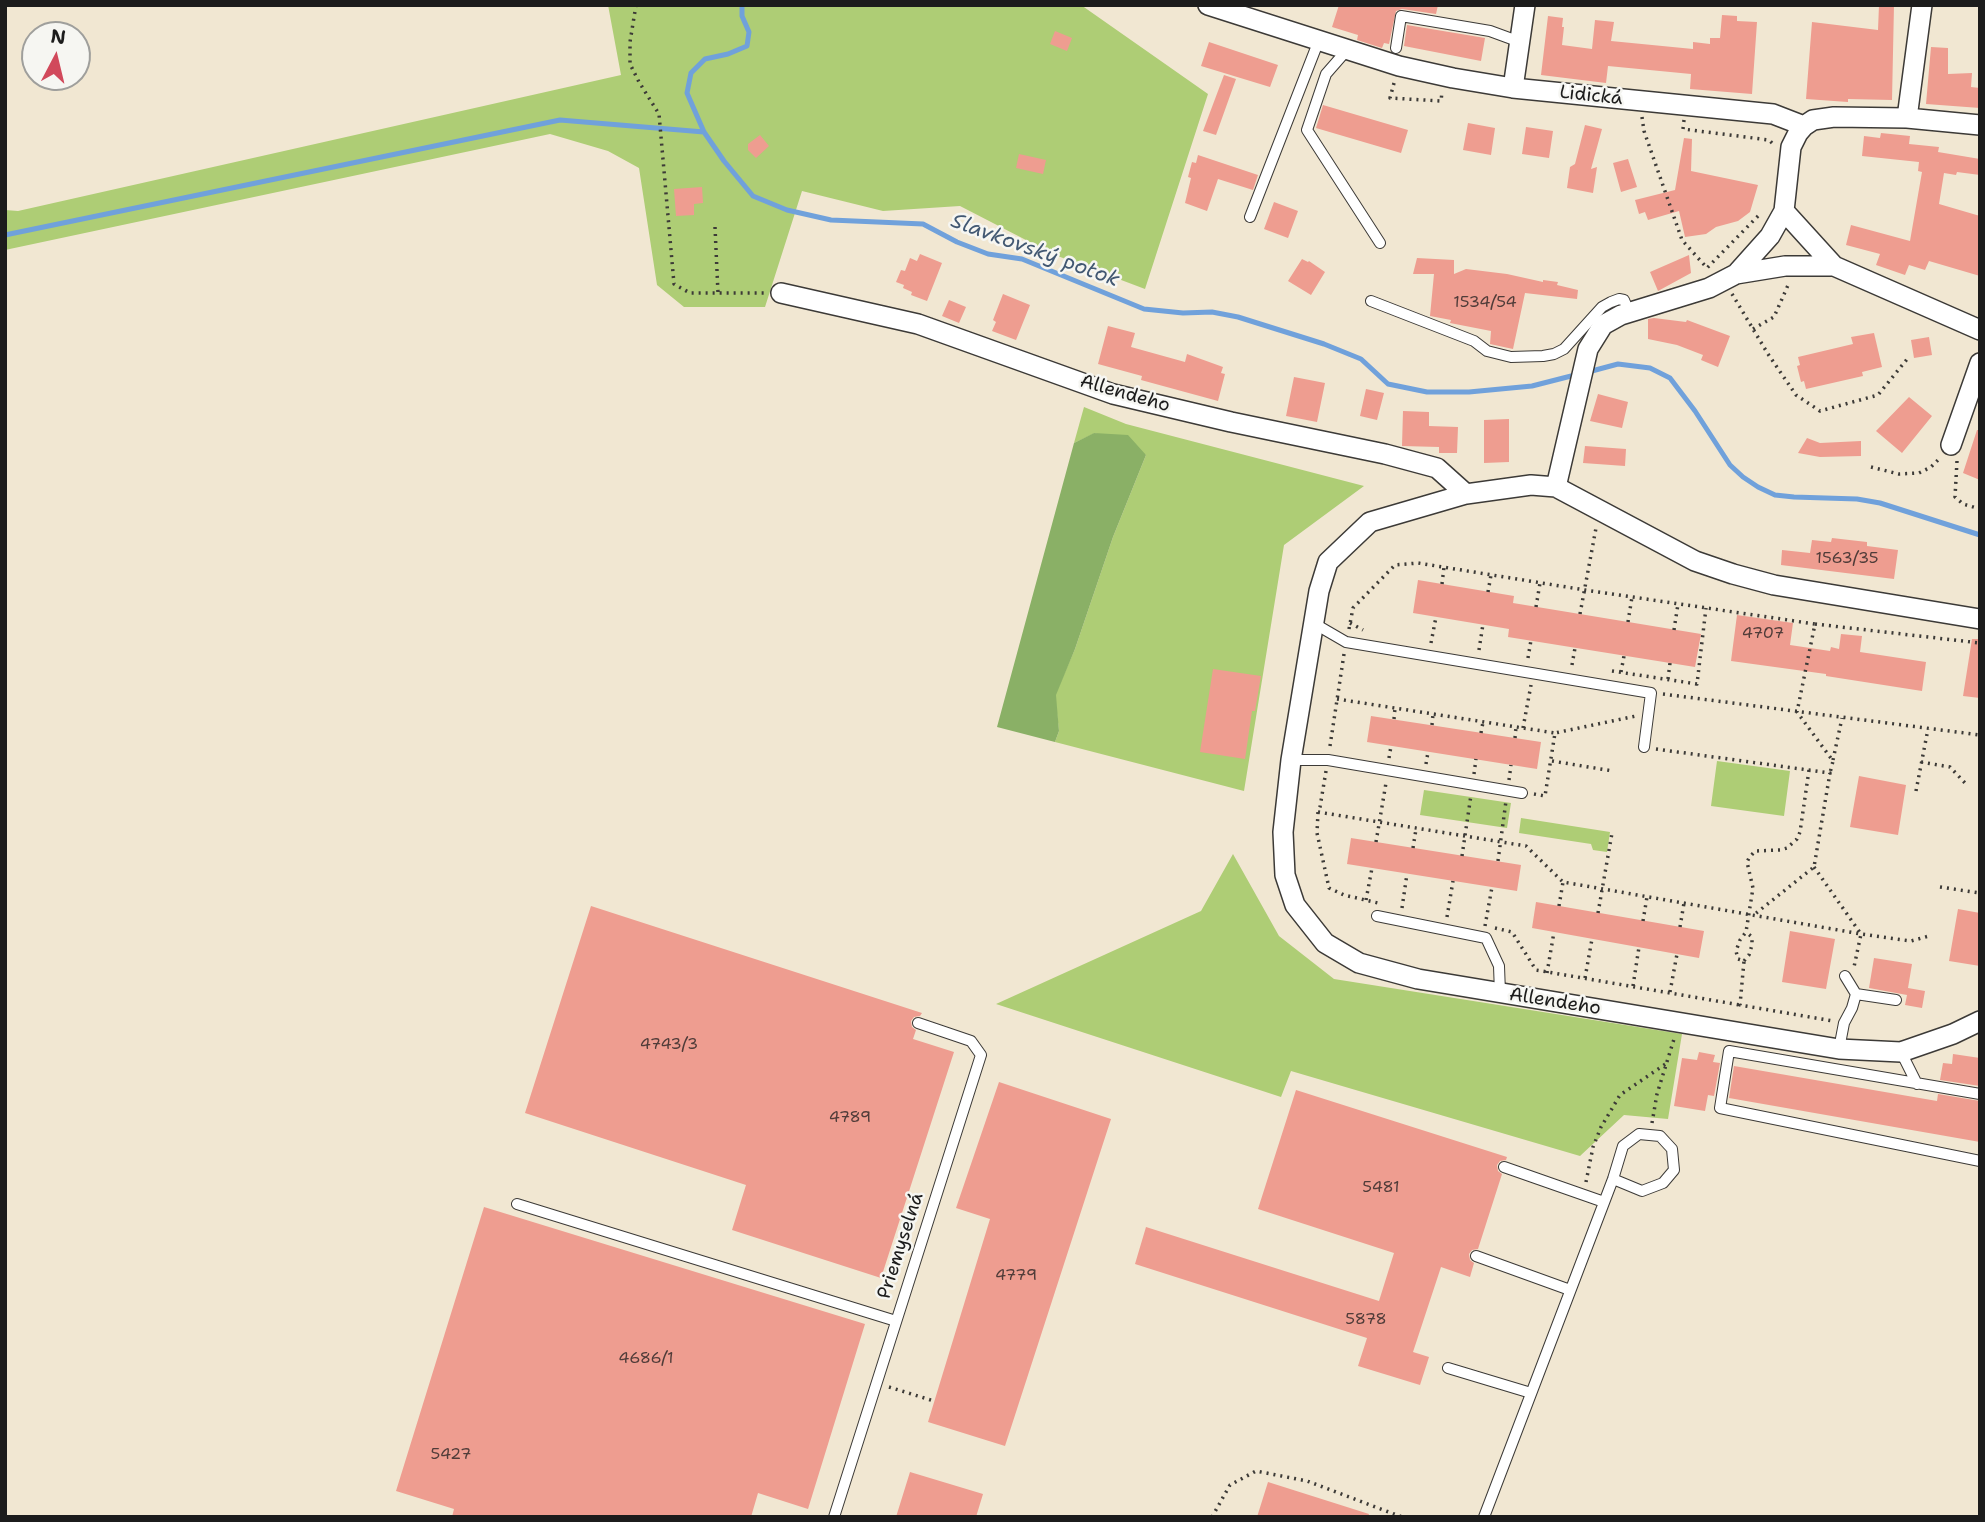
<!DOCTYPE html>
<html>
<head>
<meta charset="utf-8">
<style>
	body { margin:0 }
	#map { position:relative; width:1985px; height:1522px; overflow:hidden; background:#f1e7d2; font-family:"Shantell Sans",sans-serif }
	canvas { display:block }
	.frame { position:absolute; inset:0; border:7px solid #1c1c1c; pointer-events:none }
	.north { position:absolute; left:21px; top:21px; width:70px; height:70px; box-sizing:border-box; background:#f6f6f2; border:2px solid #9f9f9c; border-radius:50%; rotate:7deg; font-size:19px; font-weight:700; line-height:28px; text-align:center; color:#1c1c1c }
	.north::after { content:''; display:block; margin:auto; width:24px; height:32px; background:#d1495b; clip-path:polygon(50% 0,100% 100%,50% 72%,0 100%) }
</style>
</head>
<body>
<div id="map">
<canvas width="1985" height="1522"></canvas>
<div class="frame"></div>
<div class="north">N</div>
</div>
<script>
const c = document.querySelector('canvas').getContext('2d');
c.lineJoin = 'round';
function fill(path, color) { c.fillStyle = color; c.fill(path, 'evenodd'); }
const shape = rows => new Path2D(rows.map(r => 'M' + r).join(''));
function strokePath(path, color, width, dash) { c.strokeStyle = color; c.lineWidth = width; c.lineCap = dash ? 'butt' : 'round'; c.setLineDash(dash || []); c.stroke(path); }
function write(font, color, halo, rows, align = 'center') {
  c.font = font + ' "Shantell Sans",sans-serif'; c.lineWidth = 5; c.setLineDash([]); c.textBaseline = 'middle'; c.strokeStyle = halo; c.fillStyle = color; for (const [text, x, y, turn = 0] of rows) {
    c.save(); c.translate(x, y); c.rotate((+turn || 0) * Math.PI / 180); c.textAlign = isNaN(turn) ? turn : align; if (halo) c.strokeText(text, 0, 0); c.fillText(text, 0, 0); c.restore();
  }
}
fill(shape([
	[608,5,1081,5,1208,94,1145,289,1055,255,960,206,883,211,802,191,765,307,684,307,657,285,639,168,608,151,550,134,5,250,5,210,18,211,621,75],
	[1084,407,1126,424,1364,486,1284,545,1244,791,1055,742,1059,731,1055,695,1075,649,1113,537,1146,455,1095,433,1074,443],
	[1717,761,1790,771,1784,816,1711,806],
	[1424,790,1511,803,1507,828,1420,815],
	[1521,818,1610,832,1607,852,1593,850,1591,844,1519,833],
	[1233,854,1279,936,1334,979,1682,1034,1668,1119,1624,1115,1580,1156,1291,1071,1281,1097,996,1004,1201,911]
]), '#aecd75');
fill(shape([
	[1094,433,1128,435,1146,455,1113,537,1075,649,1056,695,1059,731,1055,742,997,727,1074,443]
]), '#8ab066');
strokePath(shape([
	[742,5,742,16,749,32,747,46,728,54,705,59,691,73,687,93,704,132,724,161,753,196,787,210,831,220,923,224,957,242,988,254,1022,259,1144,309,1183,313,1212,312,1238,317,1324,344,1361,359,1388,384,1427,392,1469,392,1532,386,1579,374],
	[5,235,560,120,704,132],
	[1588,372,1618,364,1650,368,1670,378,1695,411,1730,465,1743,477,1758,487,1775,495,1794,497,1857,499,1880,503,1980,535]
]), '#70a1db', 5);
fill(shape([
	[1339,5,1438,5,1436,14,1402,9,1396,11,1389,44,1384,43,1382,48,1357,40,1358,35,1332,27],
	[1879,5,1894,5,1892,100,1848,99,1848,102,1806,99,1812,22,1878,30],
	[1722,15,1737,16,1737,21,1757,22,1752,94,1690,89,1691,74,1608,66,1606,83,1541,75,1548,16,1563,18,1562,27,1564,27,1562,45,1592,49,1595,20,1614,22,1611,41,1693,49,1693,42,1710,44,1710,38,1720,38],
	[1407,25,1485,38,1481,61,1404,46],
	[1055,31,1072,38,1067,51,1050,44],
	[1209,42,1278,65,1270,87,1201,66],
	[1931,47,1948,48,1948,74,1972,73,1971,87,1980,88,1980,108,1926,104],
	[1224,75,1236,79,1216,135,1203,131],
	[1323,105,1408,130,1401,153,1316,128],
	[1468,123,1495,128,1491,155,1463,150],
	[1585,125,1602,129,1591,169,1597,167,1593,193,1567,188,1570,167,1575,164],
	[1526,127,1553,131,1549,158,1522,154],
	[1881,133,1910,136,1909,144,1939,147,1938,152,1980,159,1980,175,1957,172,1956,175,1944,173,1939,204,1980,216,1980,276,1929,261,1925,270,1909,265,1905,275,1876,265,1880,254,1846,245,1851,225,1910,241,1922,172,1918,171,1919,162,1862,156,1864,136,1880,138],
	[760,135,769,146,756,158,748,150,748,144],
	[1684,138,1692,139,1691,171,1758,185,1750,212,1738,221,1716,227,1706,234,1685,237,1679,211,1648,220,1645,212,1639,214,1635,200,1675,190],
	[1019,154,1046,160,1043,174,1016,168],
	[1198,155,1258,175,1253,190,1218,179,1207,211,1185,203,1191,178,1188,177,1192,162,1196,163],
	[1628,159,1637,187,1621,192,1613,163],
	[702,187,703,203,694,204,694,215,676,216,674,189],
	[1274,202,1298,211,1288,238,1264,229],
	[920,254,942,263,927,301,911,295,912,292,903,288,904,285,896,282,901,270,905,271,910,258,917,261],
	[1689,255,1691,273,1658,291,1650,272],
	[1417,258,1454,260,1454,274,1466,269,1507,274,1543,282,1543,280,1558,282,1557,285,1578,290,1577,299,1525,293,1513,349,1490,344,1491,331,1450,323,1451,320,1430,316,1434,274,1413,274],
	[1302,259,1308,262,1309,261,1325,272,1311,295,1288,281],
	[1003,294,1030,305,1016,340,992,331,996,322,993,320],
	[949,300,966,307,959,323,942,316],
	[1654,318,1686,322,1687,320,1730,336,1718,367,1701,360,1703,355,1677,345,1648,339,1648,319],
	[1108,326,1135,333,1131,347,1185,362,1187,354,1223,367,1221,373,1225,374,1218,401,1141,380,1142,376,1098,364],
	[1874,333,1882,367,1862,372,1863,376,1806,389,1804,381,1801,382,1797,366,1800,365,1798,357,1853,344,1851,337],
	[1929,337,1932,355,1914,358,1911,340],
	[1294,377,1325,383,1317,422,1286,416],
	[1366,389,1384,393,1377,420,1360,416],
	[1598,394,1628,402,1622,428,1590,421],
	[1909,397,1932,416,1902,453,1876,431],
	[1403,411,1429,412,1429,426,1458,427,1457,453,1439,453,1439,447,1402,446],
	[1509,419,1509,462,1484,463,1484,420],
	[1977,430,1980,430,1980,480,1963,473],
	[1807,438,1820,443,1861,441,1861,456,1820,457,1798,453],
	[1585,446,1626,449,1625,466,1583,463],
	[1832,538,1867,542,1867,546,1898,550,1894,579,1781,565,1782,550,1810,553,1812,540,1831,542],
	[1418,580,1514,596,1513,603,1701,634,1695,667,1508,637,1509,629,1413,613],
	[1737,615,1793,623,1790,645,1830,651,1831,647,1839,649,1841,634,1862,636,1860,652,1926,662,1922,691,1826,676,1826,674,1731,661],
	[1972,639,1980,639,1980,698,1963,696],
	[1213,669,1261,676,1255,711,1252,711,1245,759,1200,752],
	[1371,716,1541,742,1537,769,1367,742],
	[1859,776,1906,785,1898,835,1850,827],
	[1351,838,1521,865,1517,891,1347,864],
	[1536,902,1704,931,1699,958,1532,928],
	[591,906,922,1013,920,1016,914,1017,911,1021,912,1027,916,1030,913,1039,954,1052,881,1278,732,1230,746,1185,525,1113],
	[1958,909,1980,913,1980,966,1949,961],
	[1790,931,1835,939,1826,989,1782,982],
	[1874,958,1912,964,1908,988,1925,991,1922,1008,1905,1005,1907,995,1869,988],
	[1699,1052,1715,1055,1713,1062,1720,1063,1714,1096,1708,1095,1705,1111,1674,1106,1682,1058,1697,1060],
	[1953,1054,1980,1058,1980,1086,1940,1080,1943,1063,1952,1064],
	[1734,1066,1937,1101,1938,1094,1980,1101,1980,1142,1729,1098],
	[999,1082,1111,1119,1005,1446,928,1422,990,1219,956,1208],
	[1296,1090,1507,1157,1506,1160,1500,1161,1497,1165,1498,1171,1502,1174,1478,1249,1472,1250,1469,1254,1470,1260,1474,1263,1470,1277,1441,1267,1413,1352,1429,1357,1420,1385,1358,1366,1367,1338,1135,1264,1146,1227,1379,1301,1394,1253,1258,1209],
	[484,1207,865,1324,808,1509,758,1493,751,1517,452,1517,454,1509,396,1491],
	[910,1472,983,1494,976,1517,896,1517],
	[1268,1482,1369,1514,1368,1517,1257,1517]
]), '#ee9d90');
const lane = shape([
	[1396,48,1401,16,1490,31,1520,42],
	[1347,50,1326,74,1307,130,1380,243],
	[1250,217,1319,40],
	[1371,301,1474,341,1487,351,1511,357,1543,356,1554,354,1564,349,1602,307,1611,302,1619,299,1624,300,1629,312],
	[1315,624,1346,642,1651,693,1644,747],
	[1291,760,1328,760,1522,793],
	[1377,916,1486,938,1499,966,1500,993],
	[1856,994,1896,1000],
	[1839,1049,1844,1023,1852,1008,1856,994,1845,976],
	[1901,1052,1917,1084],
	[1980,1094,1729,1051,1720,1108,1980,1161],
	[1504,1167,1604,1202],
	[517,1204,896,1321],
	[1476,1256,1570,1290],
	[1448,1368,1531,1393],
	[834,1517,981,1055,971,1041,918,1023],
	[1484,1517,1613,1179,1623,1146,1639,1134,1660,1136,1672,1149,1674,1170,1663,1183,1642,1191,1613,1179]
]);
const street = shape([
	[1208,5,1399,66,1453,78,1513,88,1773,114,1804,126],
	[1513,88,1525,5],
	[1907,118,1922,5],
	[1784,211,1834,266],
	[1736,274,1785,266,1834,266,1980,330],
	[781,293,918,324,1113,394,1231,422,1385,454,1437,468,1466,494,1531,485,1556,487,1695,561,1733,574,1774,585,1980,619],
	[1951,445,1980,363],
	[1556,487,1588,349,1603,325,1621,315,1709,288,1736,274,1770,236,1784,211,1791,147,1798,133,1804,126,1813,120,1834,117,1907,118,1980,125],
	[1466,494,1370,522,1328,562,1319,591,1291,760,1283,832,1285,875,1295,905,1325,943,1359,963,1418,979,1839,1049,1901,1052,1953,1034,1980,1021]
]);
strokePath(lane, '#3c3a37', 12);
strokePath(street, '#3c3a37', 22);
strokePath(shape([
	[636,5,630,42,630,64,639,82,659,114,674,284,690,293,764,293],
	[1394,83,1390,98,1441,101,1442,92],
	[1642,117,1644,131,1682,240,1707,268,1759,215],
	[1684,120,1683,129,1769,140,1773,144],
	[715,227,718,293],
	[1732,294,1768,354,1796,395,1820,411,1878,395,1908,358],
	[1753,329,1774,317,1789,283],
	[1957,461,1955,497,1963,504,1980,509],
	[1871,467,1899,474,1919,473,1931,467,1939,459],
	[1442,584,1444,567],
	[1488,592,1491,575],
	[1536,607,1540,583],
	[1580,614,1596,528],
	[1628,622,1632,597],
	[1350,623,1363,630],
	[1815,624,1980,643],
	[1349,629,1353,608,1395,565,1418,563,1585,590,1815,624,1797,712,1833,761,1830,773],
	[1674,630,1678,604],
	[1431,643,1436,617],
	[1479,650,1483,624],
	[1528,658,1531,640],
	[1572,665,1575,648],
	[1612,671,1697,684,1706,608],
	[1621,672,1624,656],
	[1668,679,1670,663],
	[1663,694,1980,735],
	[1337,699,1555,733],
	[1394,719,1395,708],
	[1432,725,1433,714],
	[1523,728,1531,685],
	[1481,733,1483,722],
	[1515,738,1516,727],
	[1330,746,1344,654],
	[1656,749,1830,773,1814,867,1755,914],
	[1389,758,1391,746],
	[1833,760,1842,718],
	[1552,761,1613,771],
	[1921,762,1950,767,1965,783],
	[1426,764,1428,752],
	[1809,770,1800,832,1797,839,1787,848,1780,850,1755,851,1749,858,1747,862,1753,888,1746,932,1740,940,1736,951,1738,959,1744,961,1740,1005,1833,1021],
	[1326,771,1320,807,1318,812,1317,833,1329,888,1344,895,1378,903],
	[1474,774,1476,759],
	[1509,780,1511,765],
	[1916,791,1928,729],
	[1534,794,1545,796,1555,733,1636,716],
	[1318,812,1526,846,1563,882,1861,934,1911,941,1929,936],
	[1376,842,1386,783],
	[1413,848,1416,829],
	[1462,856,1471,795],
	[1498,861,1506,801],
	[1814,867,1861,934,1854,967],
	[1940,887,1980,893],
	[1366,900,1372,868],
	[1559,906,1563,882],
	[1402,908,1407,874],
	[1598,913,1612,833],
	[1447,917,1453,881],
	[1643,921,1647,897],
	[1485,926,1492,887],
	[1680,927,1684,903],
	[1495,928,1512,932,1536,970,1740,1005],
	[1744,961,1749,955,1752,945,1752,937,1746,932],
	[1547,973,1554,932],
	[1585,978,1592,939],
	[1633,986,1639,947],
	[1670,992,1677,954],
	[1652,1123,1657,1094,1674,1039],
	[1586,1182,1593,1147,1601,1127,1620,1095,1667,1063],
	[889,1387,934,1401],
	[1212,1517,1230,1485,1256,1471,1307,1481,1402,1517]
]), '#3c3a37', 3.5, [2, 5]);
strokePath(lane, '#fff', 10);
strokePath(street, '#fff', 19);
write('16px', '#503c39', null, [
	["1534/54",1485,303],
	["1563/35",1847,559],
	["4707",1763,634],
	["4743/3",669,1045],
	["4789",850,1118],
	["5481",1381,1188],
	["4779",1016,1276],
	["5878",1366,1320],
	["4686/1",646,1359],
	["5427",451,1455]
]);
write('19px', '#1c1c1c', '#f6f6f2', [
	["Lidická",1591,96,6],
	["Allendeho",1125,394,16],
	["Allendeho",1555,1002,9],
	["Priemyselná",901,1246,-72]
]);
write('italic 21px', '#425872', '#f6f6f2', [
	["Slavkovský potok",1035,251,20]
]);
</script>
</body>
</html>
